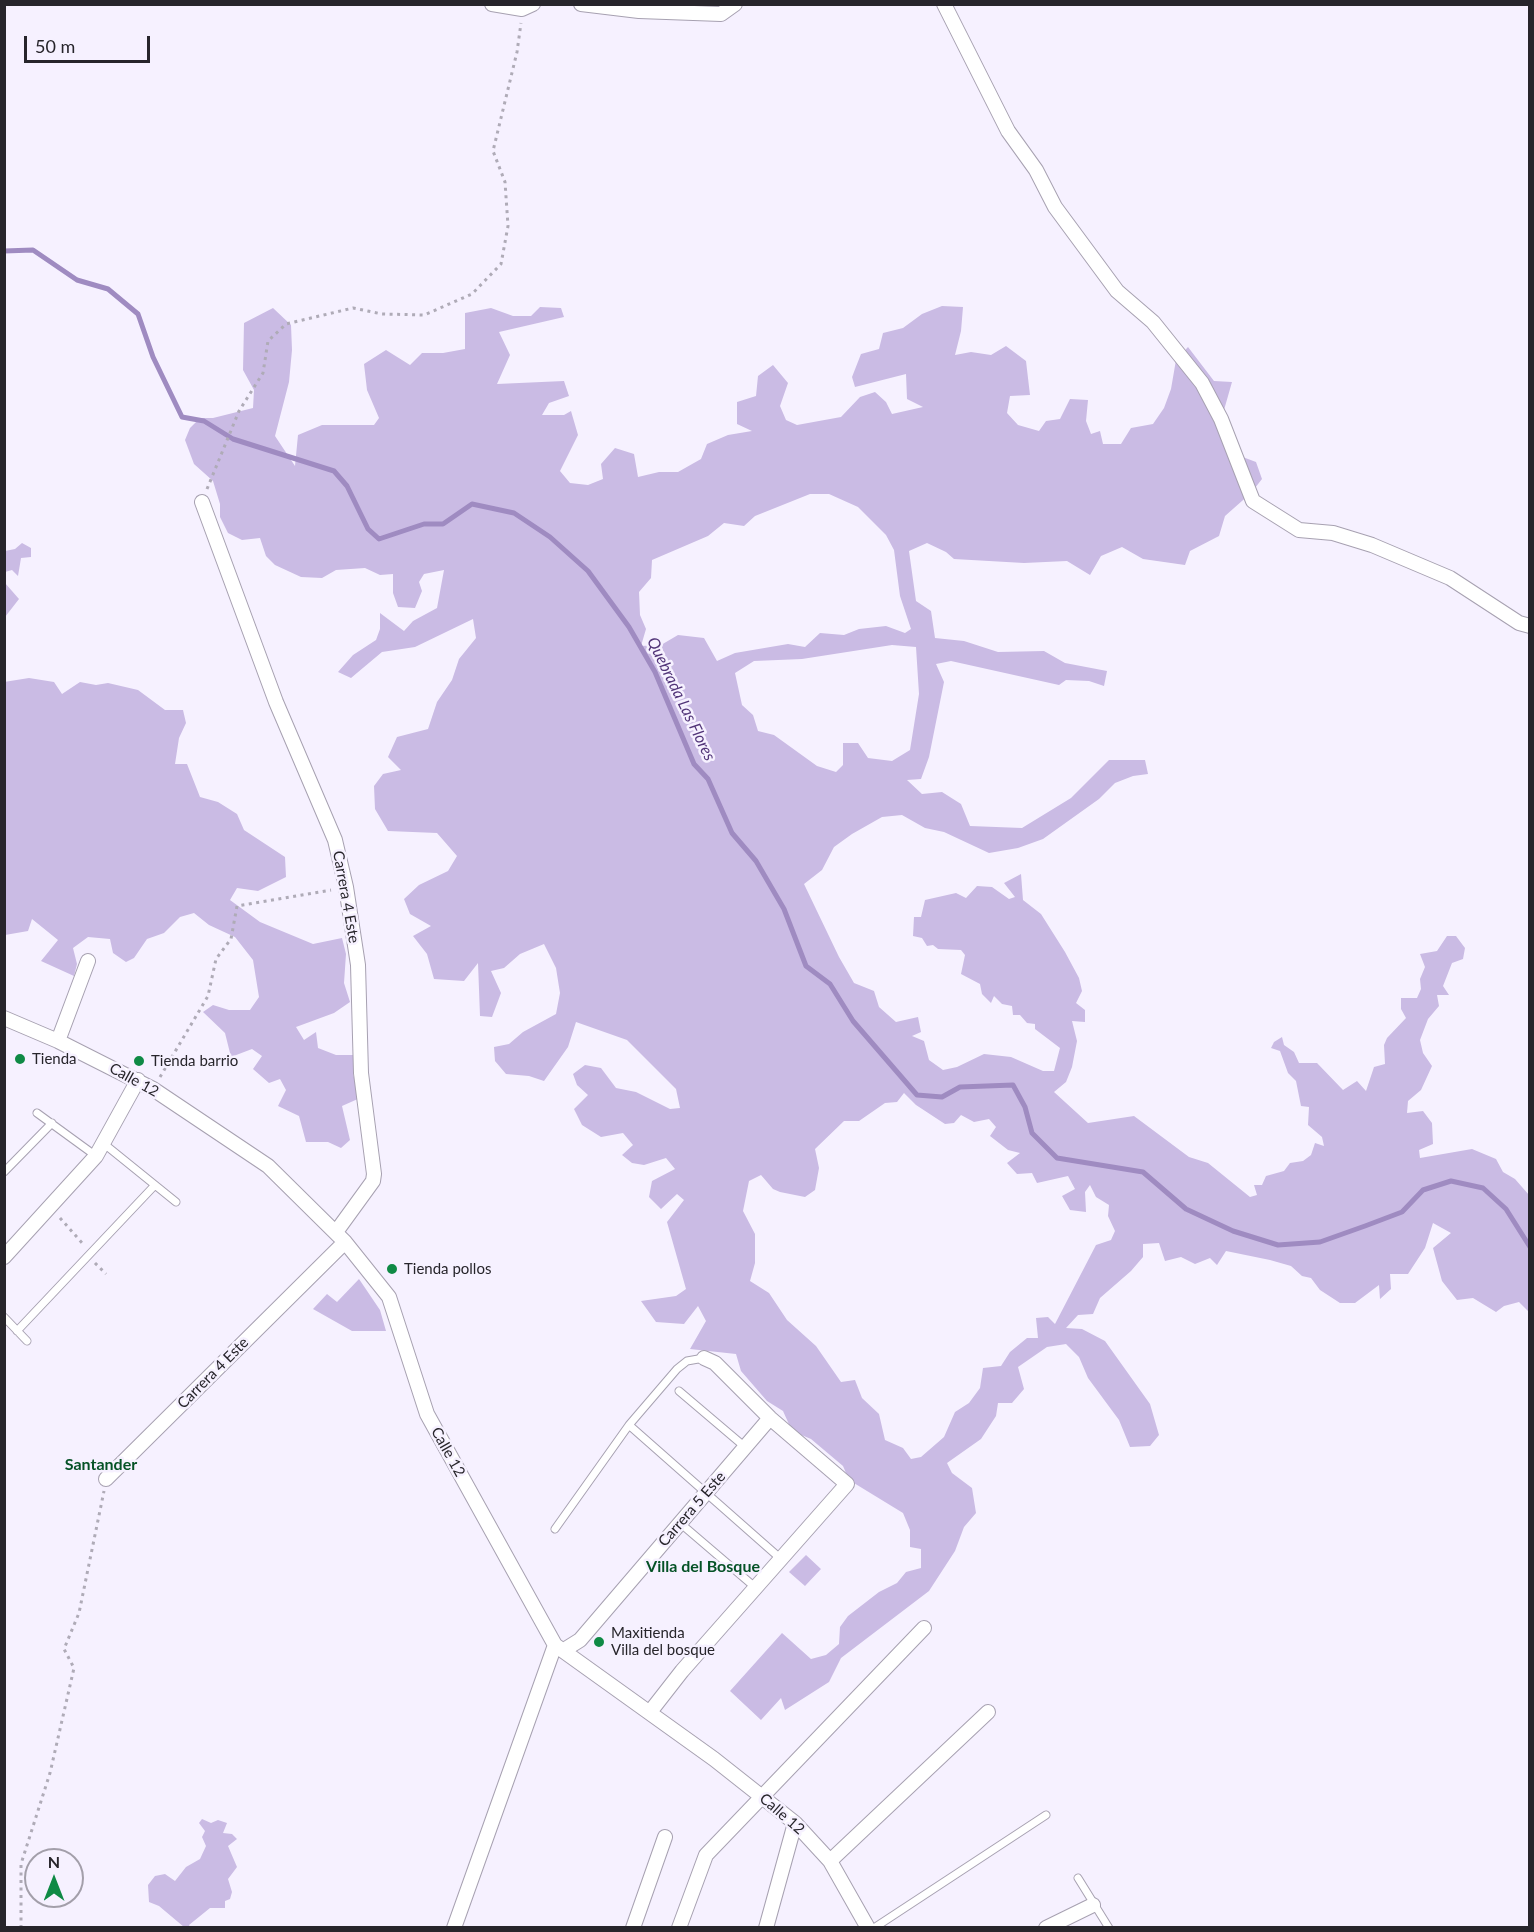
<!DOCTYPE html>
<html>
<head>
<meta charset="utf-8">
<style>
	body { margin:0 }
	#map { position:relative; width:1534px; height:1932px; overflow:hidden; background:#f6f1ff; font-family:Lato,sans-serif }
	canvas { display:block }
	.frame { position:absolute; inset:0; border:6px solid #27252b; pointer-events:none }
	.north { position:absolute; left:24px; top:1848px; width:60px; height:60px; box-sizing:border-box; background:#f6f1ff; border:2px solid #a39faa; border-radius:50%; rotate:0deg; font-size:16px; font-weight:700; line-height:24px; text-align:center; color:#27252b }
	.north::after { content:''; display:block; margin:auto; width:21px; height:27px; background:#0f8a45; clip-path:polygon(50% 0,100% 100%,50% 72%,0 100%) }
	.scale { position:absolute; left:24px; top:36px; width:126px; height:27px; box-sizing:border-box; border:3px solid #27252b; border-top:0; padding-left:8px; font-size:18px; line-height:21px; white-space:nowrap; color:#27252b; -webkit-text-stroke:4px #f6f1ff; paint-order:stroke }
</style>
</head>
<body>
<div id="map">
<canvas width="1534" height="1932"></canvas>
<div class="frame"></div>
<div class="north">N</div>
<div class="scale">50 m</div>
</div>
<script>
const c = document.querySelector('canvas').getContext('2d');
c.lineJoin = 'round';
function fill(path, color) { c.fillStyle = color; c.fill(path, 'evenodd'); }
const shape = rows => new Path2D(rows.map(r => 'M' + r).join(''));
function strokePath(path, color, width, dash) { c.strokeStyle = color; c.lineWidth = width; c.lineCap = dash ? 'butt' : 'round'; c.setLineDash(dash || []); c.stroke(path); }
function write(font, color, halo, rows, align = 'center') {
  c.font = font + ' Lato,sans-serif'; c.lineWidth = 5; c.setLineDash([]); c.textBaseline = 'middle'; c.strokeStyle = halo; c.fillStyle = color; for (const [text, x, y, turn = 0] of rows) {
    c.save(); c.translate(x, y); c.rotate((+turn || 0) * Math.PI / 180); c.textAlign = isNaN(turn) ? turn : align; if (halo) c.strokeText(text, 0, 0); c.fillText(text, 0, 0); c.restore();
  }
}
fill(shape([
	[942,306,963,307,961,331,955,355,971,352,991,355,1006,346,1026,361,1030,395,1010,396,1007,413,1018,425,1039,431,1046,421,1060,419,1070,399,1088,400,1086,421,1091,434,1100,431,1103,444,1121,444,1131,428,1153,424,1164,408,1171,389,1176,360,1188,347,1214,381,1232,382,1224,410,1240,456,1256,462,1262,479,1251,493,1225,516,1219,536,1190,551,1185,565,1143,559,1122,547,1101,556,1090,575,1067,561,1024,563,954,559,946,552,927,543,909,551,916,601,931,611,935,638,964,641,998,652,1044,651,1065,663,1107,671,1104,686,1089,681,1066,680,1059,685,951,661,936,664,944,682,929,757,921,779,907,780,922,794,942,792,961,804,970,826,1022,828,1071,798,1109,760,1145,760,1148,774,1133,776,1115,783,1099,799,1043,839,1018,848,989,853,944,832,925,828,902,815,882,817,852,834,834,847,822,870,804,884,839,957,854,983,874,991,879,1007,896,1022,918,1017,921,1032,912,1036,924,1041,929,1060,943,1070,957,1067,984,1054,1011,1057,1043,1071,1054,1071,1060,1048,1035,1029,1035,1024,1027,1023,1020,1015,1013,1015,1012,1006,1002,1004,994,996,991,1003,982,994,980,984,961,974,965,955,961,950,938,949,933,945,927,946,922,938,913,936,914,917,921,917,925,900,956,893,966,898,977,886,992,887,1009,899,1015,897,1004,883,1021,874,1023,900,1041,914,1065,952,1079,978,1082,991,1076,1003,1085,1010,1085,1022,1072,1021,1077,1041,1072,1067,1066,1082,1054,1092,1088,1123,1134,1116,1189,1157,1208,1163,1250,1197,1257,1195,1254,1185,1262,1185,1266,1176,1284,1171,1290,1163,1303,1161,1311,1155,1315,1143,1324,1146,1322,1137,1308,1125,1309,1107,1301,1106,1296,1081,1288,1073,1280,1051,1271,1048,1274,1042,1282,1037,1284,1045,1294,1052,1299,1063,1317,1063,1343,1090,1357,1081,1366,1091,1374,1067,1385,1064,1384,1045,1387,1038,1406,1018,1401,1009,1401,998,1417,998,1421,989,1420,979,1425,967,1420,954,1437,951,1447,936,1456,936,1465,948,1463,959,1452,963,1443,986,1449,995,1437,995,1439,1006,1428,1019,1420,1040,1423,1053,1432,1066,1421,1090,1408,1101,1407,1113,1423,1111,1432,1123,1433,1144,1419,1150,1420,1158,1472,1149,1496,1159,1503,1172,1515,1179,1529,1195,1529,1312,1519,1302,1504,1306,1496,1312,1473,1298,1457,1300,1442,1281,1433,1248,1451,1233,1433,1223,1425,1248,1408,1274,1390,1274,1391,1289,1380,1299,1379,1285,1355,1303,1340,1303,1320,1290,1311,1278,1302,1276,1291,1266,1270,1260,1226,1251,1217,1265,1210,1258,1195,1264,1181,1257,1165,1261,1159,1243,1143,1244,1143,1257,1131,1271,1100,1298,1093,1314,1078,1315,1066,1328,1082,1329,1105,1341,1150,1404,1159,1435,1150,1446,1130,1447,1119,1420,1088,1378,1079,1357,1066,1344,1047,1347,1018,1367,1024,1389,1012,1403,998,1403,996,1416,981,1439,947,1463,952,1473,972,1488,976,1513,964,1527,955,1551,929,1591,841,1658,829,1682,785,1710,781,1698,761,1720,730,1691,782,1633,811,1659,826,1655,839,1644,840,1627,848,1616,879,1592,897,1583,906,1572,921,1568,921,1549,910,1547,910,1530,903,1513,849,1480,843,1466,811,1439,792,1431,783,1411,767,1401,741,1371,736,1354,690,1349,706,1321,698,1306,684,1324,656,1322,641,1301,676,1296,686,1289,667,1222,684,1200,677,1194,661,1209,649,1197,652,1181,675,1169,666,1158,644,1165,632,1163,622,1155,633,1145,623,1133,601,1137,582,1125,574,1109,588,1095,577,1085,573,1074,585,1065,601,1068,616,1088,636,1092,670,1109,680,1108,676,1089,627,1040,576,1022,568,1047,544,1081,529,1076,506,1074,495,1061,494,1047,509,1044,523,1032,556,1014,560,993,556,968,544,944,520,954,504,968,491,971,501,993,492,1017,480,1016,478,963,464,981,434,979,427,954,413,936,431,926,410,914,404,899,419,885,448,871,457,856,437,833,388,831,375,809,374,786,383,774,401,770,388,757,397,737,428,729,437,702,452,680,459,659,476,638,473,619,415,647,382,652,351,678,338,672,353,655,376,640,380,629,380,613,404,631,413,621,437,608,444,570,424,574,419,582,422,591,415,608,398,607,393,593,393,574,380,575,365,568,336,570,322,578,301,577,275,565,266,556,260,538,242,540,228,533,220,517,220,504,213,481,194,464,185,440,190,428,200,418,213,418,253,408,254,390,243,370,244,323,273,308,291,325,292,350,289,382,275,436,295,466,298,435,322,425,374,425,379,418,367,390,364,364,386,350,410,365,422,353,443,353,465,349,465,313,491,308,513,316,531,316,540,307,561,308,564,317,499,332,510,355,497,384,564,381,569,396,549,403,542,415,564,415,571,411,578,435,560,471,570,483,588,485,603,479,601,464,615,448,634,454,638,477,659,472,678,472,701,459,707,444,728,435,752,431,737,424,737,402,756,396,758,376,773,365,788,383,780,406,786,420,797,425,841,417,860,397,875,392,886,402,892,414,923,407,907,399,906,374,855,387,852,377,861,354,879,349,883,333,903,328,922,314],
	[810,494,829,494,858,507,886,535,894,550,900,596,911,629,905,633,886,626,859,629,844,635,820,633,805,647,788,644,735,653,717,661,704,638,678,635,661,645,641,646,646,629,640,615,639,592,651,578,652,560,708,536,724,523,744,526,755,516],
	[892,645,916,647,919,694,910,750,892,761,868,758,858,743,843,743,843,765,836,772,817,766,774,735,758,731,753,715,742,705,735,673,754,661,802,659],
	[904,1093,916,1105,945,1124,954,1123,961,1115,974,1122,989,1119,996,1127,990,1136,1008,1150,1020,1153,1007,1163,1017,1174,1032,1173,1037,1183,1068,1176,1075,1189,1062,1196,1070,1210,1086,1212,1085,1192,1090,1185,1096,1197,1109,1205,1108,1216,1115,1231,1111,1240,1096,1245,1055,1324,1048,1317,1036,1318,1038,1338,1027,1338,1010,1352,1001,1366,983,1368,980,1388,969,1403,955,1412,944,1437,921,1457,911,1459,903,1448,885,1440,879,1414,862,1398,855,1380,841,1382,816,1346,787,1320,769,1293,750,1281,755,1263,755,1234,743,1211,749,1181,761,1175,773,1189,780,1192,805,1197,815,1190,819,1168,815,1149,844,1121,859,1121,885,1103,897,1102],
	[22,543,31,548,31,557,21,558,18,576,12,570,5,572,5,551,15,549],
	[5,583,19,599,5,617],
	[29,678,54,682,62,694,80,682,96,685,108,683,138,690,165,710,183,710,186,723,179,738,175,764,187,764,200,797,218,802,237,814,244,830,285,857,286,877,258,891,237,888,230,900,260,922,313,944,342,938,346,954,344,983,350,1002,334,1013,296,1027,304,1040,316,1032,318,1048,336,1055,358,1055,353,1074,360,1098,342,1106,350,1140,341,1148,328,1142,306,1142,299,1116,278,1106,286,1090,280,1079,269,1083,253,1069,262,1056,252,1049,231,1057,225,1033,203,1012,213,1005,229,1010,250,1010,259,997,253,960,235,937,209,925,194,913,180,917,164,933,147,939,134,958,126,962,113,953,110,939,88,937,73,948,77,964,74,976,41,961,58,940,32,919,28,931,5,935,4,682],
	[359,1279,380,1310,386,1331,352,1331,313,1309,327,1294,337,1302],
	[806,1555,821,1569,805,1586,789,1572],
	[202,1819,211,1823,218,1820,227,1823,223,1833,232,1834,237,1839,228,1846,237,1867,228,1879,232,1892,230,1899,225,1901,225,1908,210,1908,189,1925,190,1927,184,1927,159,1906,149,1902,148,1885,155,1876,165,1874,175,1881,186,1867,200,1859,206,1846,202,1837,205,1831,199,1823]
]), '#cabbe4');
strokePath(shape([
	[4,251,33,250,77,280,108,289,138,314,153,357,182,417,204,421,233,439,334,471,347,486,368,529,379,539,424,524,443,524,472,504,514,513,550,537,588,571,629,627,655,672,694,764,708,779,732,833,756,861,784,909,806,966,830,984,853,1021,917,1095,942,1097,960,1087,1013,1085,1025,1107,1032,1133,1057,1158,1143,1172,1186,1209,1233,1231,1278,1245,1320,1242,1365,1226,1402,1212,1423,1190,1451,1181,1483,1188,1506,1209,1530,1247]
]), '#9f8bc1', 5);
const service = shape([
	[37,1113,96,1156],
	[103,1143,176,1202],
	[4,1172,52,1123],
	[4,1317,27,1341],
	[17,1331,155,1185],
	[679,1391,745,1447],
	[629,1425,781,1559],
	[680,1523,756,1588],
	[555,1529,629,1425,677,1369,687,1361,704,1358],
	[1078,1878,1109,1928],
	[874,1928,1046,1815]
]);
const minor = shape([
	[492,4,522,9,533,4],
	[581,4,639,11,721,14,735,4],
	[944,4,1008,131,1036,170,1055,207,1117,291,1153,322,1202,383,1221,419,1253,501,1299,530,1333,533,1372,545,1450,578,1519,623,1530,626],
	[202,502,276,702,335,840,346,887,358,965,361,1073,374,1174,373,1181,336,1232],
	[4,1018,58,1041,153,1089,268,1166,345,1242,389,1297,427,1414,555,1645,714,1759,795,1823,830,1861,868,1928],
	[58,1041,88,961],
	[4,1257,96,1156,138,1080],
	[106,1479,345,1242],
	[564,1650,580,1640,770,1418],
	[650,1712,682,1671,847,1484,770,1418,715,1363,704,1358],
	[830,1861,988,1712],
	[454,1928,555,1645],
	[633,1928,665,1837],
	[679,1928,706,1855,924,1628],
	[766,1928,795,1823],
	[1046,1928,1093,1905]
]);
strokePath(service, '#a7a1b1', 9);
strokePath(minor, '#a7a1b1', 16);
strokePath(shape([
	[207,489,239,411,263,373,268,341,286,324,353,308,382,314,424,315,472,294,501,264,508,226,505,182,493,151,517,52,521,23],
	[160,1077,208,996,216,959,231,939,237,906,331,890],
	[60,1218,83,1244],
	[95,1263,106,1274],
	[21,1928,21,1864,50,1773,74,1668,64,1649,79,1613,104,1491]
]), '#afabb7', 3, [3, 4.5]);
strokePath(service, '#fff', 7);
strokePath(minor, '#fff', 14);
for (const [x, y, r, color] of [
	[20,1059,6,"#0f8a45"],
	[139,1061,6,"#0f8a45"],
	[392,1269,6,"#0f8a45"],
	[599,1642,6,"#0f8a45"]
]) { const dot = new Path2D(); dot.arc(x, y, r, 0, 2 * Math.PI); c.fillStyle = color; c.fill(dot); strokePath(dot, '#f6f1ff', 2); }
write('15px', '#27252b', '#f6f1ff', [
	["Carrera 4 Este",346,897,80],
	["Calle 12",134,1080,29],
	["Carrera 4 Este",213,1373,-45],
	["Calle 12",448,1452,61],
	["Carrera 5 Este",692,1509,-49],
	["Calle 12",782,1814,41]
]);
write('15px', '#27252b', '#f6f1ff', [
	["Tienda",32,1059],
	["Tienda barrio",151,1061],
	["Tienda pollos",404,1269],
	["Maxitienda",611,1633],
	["Villa del bosque",611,1650]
], 'left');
write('italic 16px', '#523579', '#f6f1ff', [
	["Quebrada Las Flores",681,699,64]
]);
write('bold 16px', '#055226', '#f6f1ff', [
	["Santander",101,1465],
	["Villa del Bosque",703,1567]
]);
</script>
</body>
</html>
